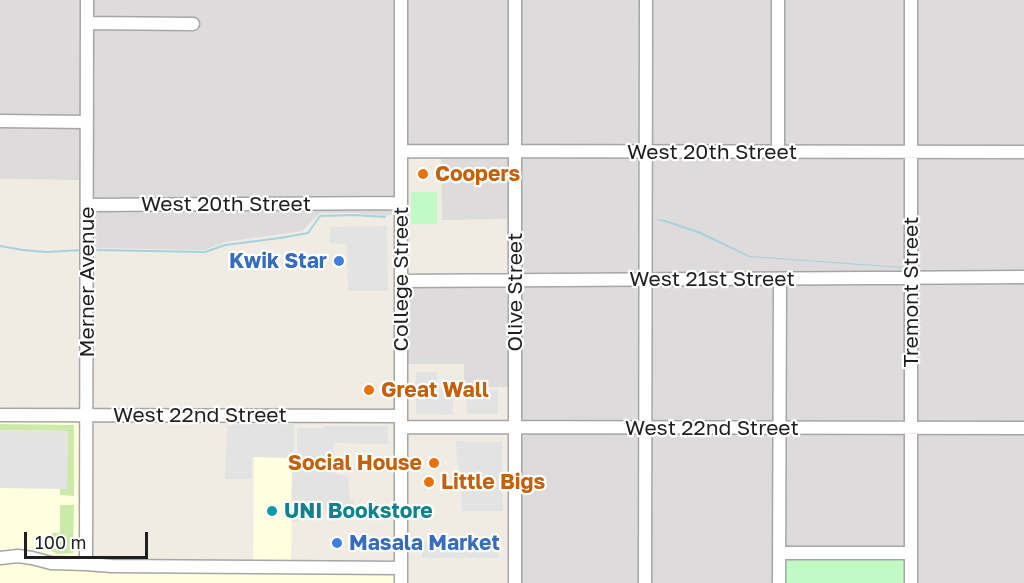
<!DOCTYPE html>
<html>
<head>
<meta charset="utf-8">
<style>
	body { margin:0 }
	#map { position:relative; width:1024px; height:583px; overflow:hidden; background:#f0ece4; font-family:"Golos Text",sans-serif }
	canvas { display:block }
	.scale { position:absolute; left:24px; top:532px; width:124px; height:27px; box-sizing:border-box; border:3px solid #1f1f1f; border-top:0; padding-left:8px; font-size:18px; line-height:21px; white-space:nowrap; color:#1f1f1f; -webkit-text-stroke:4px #fff; paint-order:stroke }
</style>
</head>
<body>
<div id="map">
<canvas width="1024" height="583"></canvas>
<div class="scale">100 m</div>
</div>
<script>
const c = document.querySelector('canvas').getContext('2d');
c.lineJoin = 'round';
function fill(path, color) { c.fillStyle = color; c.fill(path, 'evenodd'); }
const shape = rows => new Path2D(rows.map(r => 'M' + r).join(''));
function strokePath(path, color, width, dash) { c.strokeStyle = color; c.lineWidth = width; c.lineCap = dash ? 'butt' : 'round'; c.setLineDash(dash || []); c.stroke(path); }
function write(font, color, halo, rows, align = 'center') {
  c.font = font + ' "Golos Text",sans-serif'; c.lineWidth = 4.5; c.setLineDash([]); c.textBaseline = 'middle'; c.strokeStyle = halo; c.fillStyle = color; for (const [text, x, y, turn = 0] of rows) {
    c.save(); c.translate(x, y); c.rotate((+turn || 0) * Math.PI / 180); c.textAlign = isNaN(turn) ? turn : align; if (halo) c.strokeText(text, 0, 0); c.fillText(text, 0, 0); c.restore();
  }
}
fill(shape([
	[0,0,1024,0,1024,583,520,583,522,387,464,387,464,364,405,364,404,276,508,275,507,219,442,220,441,157,406,157,406,210,386,216,355,213,320,213,302,231,225,242,205,250,87,248,87,180,0,179]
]), '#dddbdb');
fill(shape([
	[0,415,87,415,87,564,253,566,254,422,293,421,291,571,398,571,398,583,0,583]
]), '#fffede');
fill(shape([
	[0,424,74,425,74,496,60,495,60,489,66,489,68,431,0,430],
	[60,505,74,505,73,553,57,554,50,550,50,540,52,539,52,533,60,533]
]), '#cbeaaa');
fill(shape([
	[411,192,437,192,437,224,411,224],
	[779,553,911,553,911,583,779,583]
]), '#c1fac4');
fill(shape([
	[387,226,388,291,348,291,347,244,330,243,330,227],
	[416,372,437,372,437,389,453,389,453,415,416,414],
	[498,390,498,414,467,414,466,391],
	[251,424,294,424,294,458,252,457,252,479,225,479,227,425],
	[323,426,388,426,388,444,334,443,333,445,336,474,348,476,350,501,354,501,354,511,300,509,299,522,291,521,292,469,297,458,297,428,323,428],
	[0,430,68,431,67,489,0,488],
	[456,441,502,442,503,511,462,511,461,479,457,462],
	[422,542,499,542,499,558,422,558]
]), '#e3e3e3');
fill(shape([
	[657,219,665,220,701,232,750,256,902,267,902,268,749,257,700,234,665,222,657,220]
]), '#a4d2de');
strokePath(shape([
	[0,246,23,250,46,252,84,250],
	[92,250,205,252,225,245,280,238,308,233,320,216,354,215,385,217]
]), '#a4d2de', 2);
const minor = shape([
	[401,0,401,583],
	[778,0,778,152],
	[911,0,911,583],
	[87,23,193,24],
	[0,121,87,122],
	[401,151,1024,152],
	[87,205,401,203],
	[401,281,1024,277],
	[0,415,401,416],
	[401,427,1024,428],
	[779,553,911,553],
	[0,558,18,556,32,558,51,563,86,564,112,566,401,568],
	[86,564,87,0],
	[515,583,515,0],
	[645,583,646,0],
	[779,583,780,279]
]);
strokePath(minor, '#a6a6a6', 15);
strokePath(minor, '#fff', 12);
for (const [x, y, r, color] of [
	[423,174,6,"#e8710a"],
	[339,261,6,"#3f7fe0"],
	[369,390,6,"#e8710a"],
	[434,463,6,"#e8710a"],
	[429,482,6,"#e8710a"],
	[272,511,6,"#0f9aa8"],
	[337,543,6,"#3f7fe0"]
]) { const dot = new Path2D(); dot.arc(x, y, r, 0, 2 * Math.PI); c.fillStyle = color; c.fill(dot); strokePath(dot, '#fff', 2); }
write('21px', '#1f1f1f', '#fff', [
	["West 20th Street",712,152],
	["West 20th Street",226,204],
	["College Street",401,279,-90],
	["West 21st Street",712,279],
	["Merner Avenue",87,282,-90],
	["Olive Street",515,292,-90],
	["Tremont Street",911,292,-90],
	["West 22nd Street",200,415],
	["West 22nd Street",712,428]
]);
write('bold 21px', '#c56008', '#fff', [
	["Coopers",435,174],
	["Great Wall",381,390],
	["Social House",422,463,"right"],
	["Little Bigs",441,482]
], 'left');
write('bold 21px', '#366cbe', '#fff', [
	["Kwik Star",327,261],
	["Masala Market",349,543,"left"]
], 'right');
write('bold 21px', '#0d838f', '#fff', [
	["UNI Bookstore",284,511]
], 'left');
</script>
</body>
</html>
